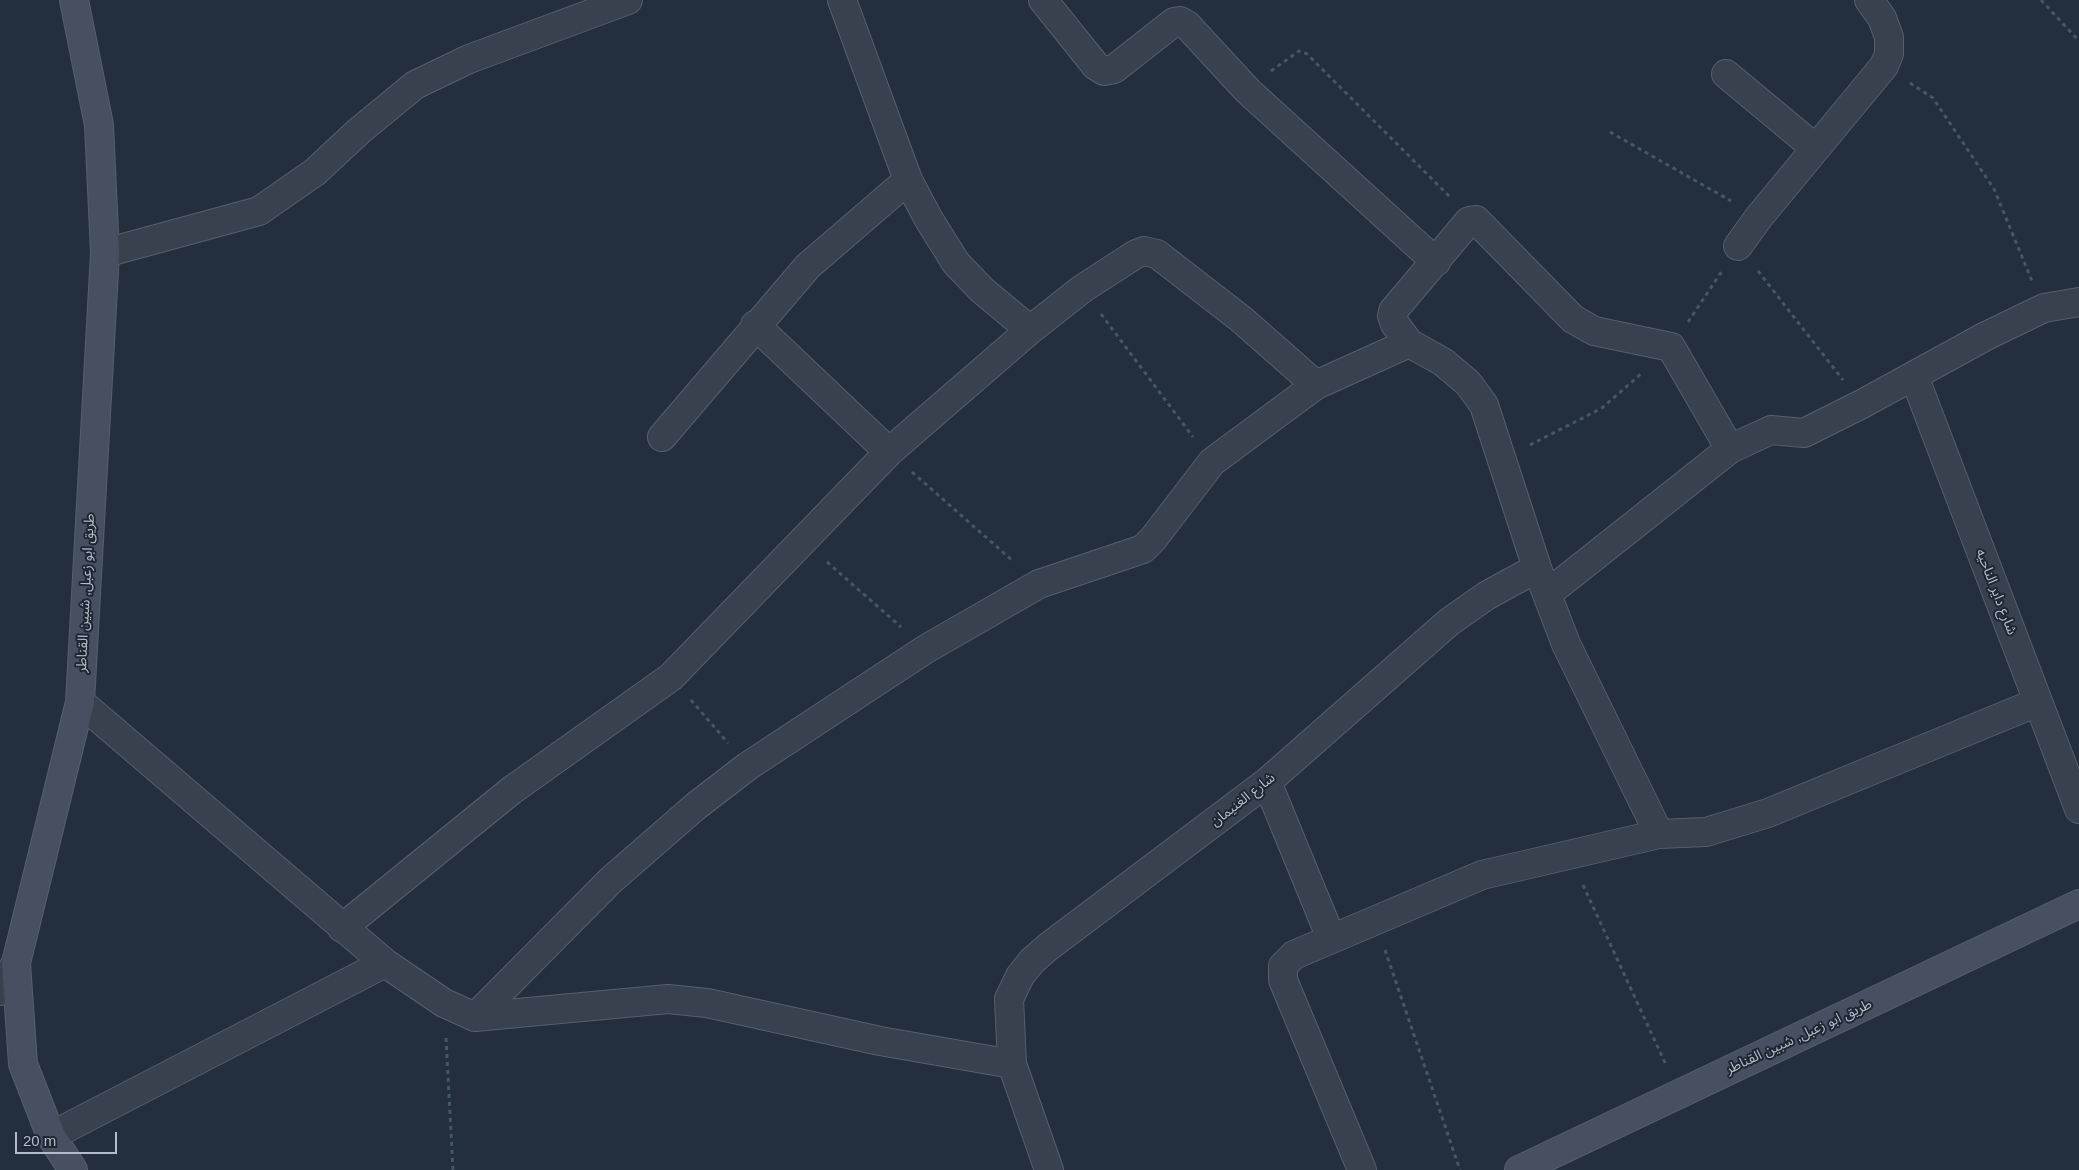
<!DOCTYPE html>
<html>
<head>
<meta charset="utf-8">
<style>
	body { margin:0 }
	#map { position:relative; width:2079px; height:1170px; overflow:hidden; background:#242f3e; font-family:Arial,sans-serif }
	canvas { display:block }
	.scale { position:absolute; left:15px; top:1132px; width:102px; height:22px; box-sizing:border-box; border:2px solid #b4bcc9; border-top:0; padding-left:6px; font-size:15px; line-height:18px; white-space:nowrap; color:#b4bcc9; -webkit-text-stroke:4px #1d2633; paint-order:stroke }
</style>
</head>
<body>
<div id="map">
<canvas width="2079" height="1170"></canvas>
<div class="scale">20 m</div>
</div>
<script>
const c = document.querySelector('canvas').getContext('2d');
c.lineJoin = 'round';
const shape = rows => new Path2D(rows.map(r => 'M' + r).join(''));
function strokePath(path, color, width, dash) { c.strokeStyle = color; c.lineWidth = width; c.lineCap = dash ? 'butt' : 'round'; c.setLineDash(dash || []); c.stroke(path); }
function write(font, color, halo, rows, align = 'center') {
  c.font = font + ' Arial,"Noto Sans Arabic",sans-serif'; c.lineWidth = 4; c.setLineDash([]); c.textBaseline = 'middle'; c.strokeStyle = halo; c.fillStyle = color; for (const [text, x, y, turn = 0] of rows) {
    c.save(); c.translate(x, y); c.rotate((+turn || 0) * Math.PI / 180); c.textAlign = isNaN(turn) ? turn : align; if (halo) c.strokeText(text, 0, 0); c.fillText(text, 0, 0); c.restore();
  }
}
const street = shape([
	[842,0,908,180,928,218,956,263,982,290,1030,330],
	[1043,0,1096,66,1104,71,1114,69,1174,22,1180,21,1187,25,1248,91,1436,262],
	[1726,74,1815,148],
	[1738,246,1759,217,1884,66,1889,54,1889,37,1882,18,1869,0],
	[105,253,259,211,315,172,359,131,415,85,469,59,628,0],
	[755,325,889,452],
	[1914,376,2079,809],
	[662,437,808,266,908,180],
	[1547,594,1730,449,1771,430,1804,433,1862,404,1986,336,2044,308,2079,302],
	[80,702,385,963,444,1003,475,1017,668,999,707,1003,880,1041,1012,1064],
	[1267,782,1331,938],
	[1659,834,1566,644,1537,568,1484,405,1468,383,1443,362,1409,343,1395,324,1392,316,1393,311,1469,221,1476,220,1573,319,1594,331,1671,347,1730,449],
	[342,928,512,790,671,677,889,452,1030,330,1082,289,1136,254,1144,251,1157,254,1241,319,1316,385],
	[0,991,16,963],
	[475,1017,611,880,696,806,748,766,926,649,1039,584,1143,549,1153,539,1212,462,1316,385,1409,343],
	[51,1136,385,963],
	[1049,1170,1012,1064,1009,999,1020,976,1032,961,1048,947,1267,782,1449,622,1486,596,1537,568],
	[1362,1170,1283,980,1283,966,1294,955,1482,875,1659,834,1706,832,1768,813,2038,702]
]);
const secondary = shape([
	[73,1170,51,1136,23,1064,16,963,80,702,105,253,99,125,74,0],
	[1519,1170,2079,904]
]);
strokePath(street, '#565f6c', 30);
strokePath(secondary, '#565f6c', 30);
strokePath(shape([
	[2041,0,2079,41],
	[1271,71,1299,51,1307,54,1451,198],
	[1910,83,1933,98,1994,189,2032,281],
	[1610,132,1731,201],
	[1758,271,1843,380],
	[1101,314,1193,437],
	[1688,322,1722,271],
	[1530,445,1602,408,1642,373],
	[912,472,1014,562],
	[827,562,901,627],
	[691,700,728,743],
	[1583,885,1666,1065],
	[1385,950,1460,1170],
	[446,1038,453,1170]
]), '#44595c', 3, [4, 4]);
strokePath(street, '#38414e', 28);
strokePath(secondary, '#465061', 28);
write('14px', '#b4bcc9', '#1d2633', [
	["شارع داير الناحيه",1996,592,69],
	["طريق ابو زعبل, شبين القناطر",86,593,-87],
	["شارع الغنيمان",1243,800,-38],
	["طريق ابو زعبل, شبين القناطر",1799,1037,-25]
]);
</script>
</body>
</html>
